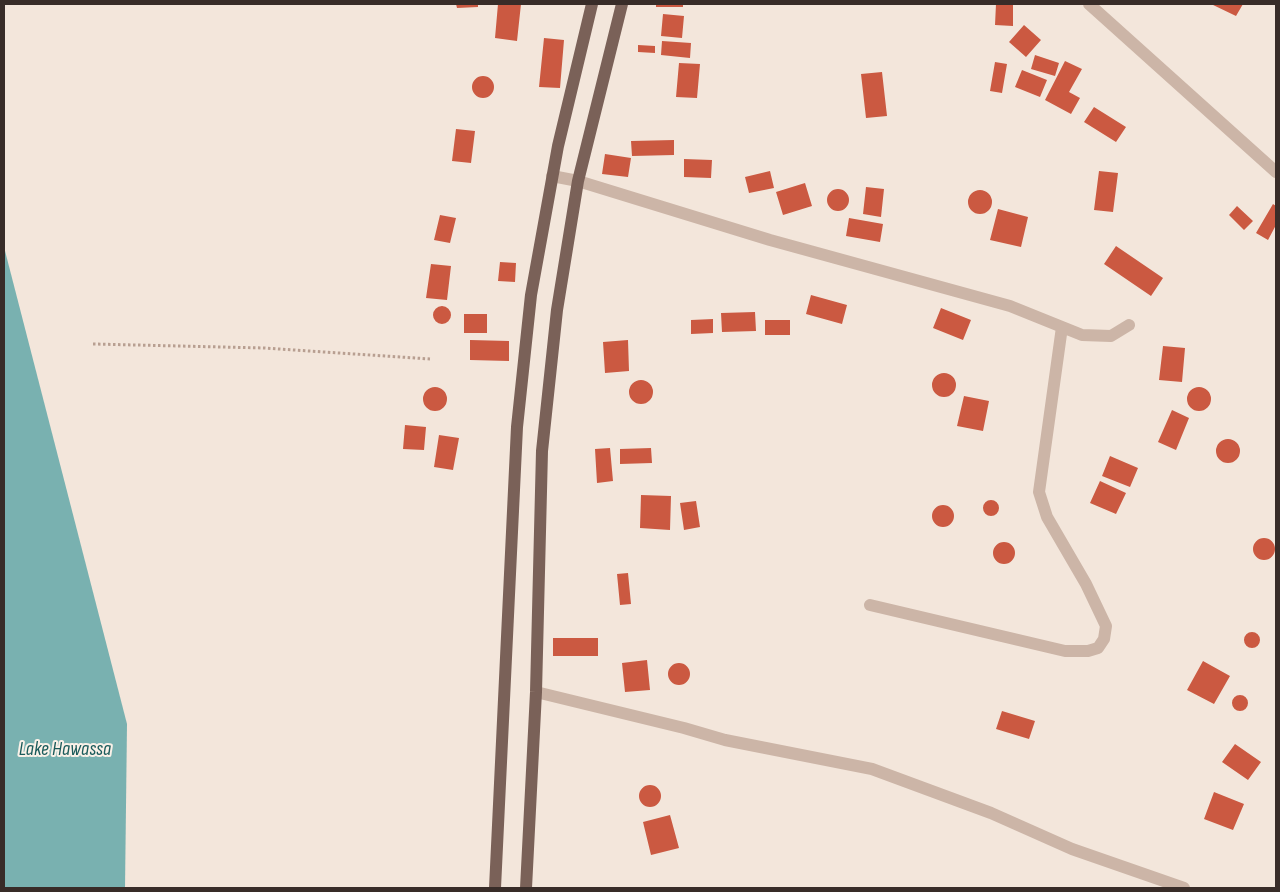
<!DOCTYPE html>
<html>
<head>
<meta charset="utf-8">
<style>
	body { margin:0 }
	#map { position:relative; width:1280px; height:892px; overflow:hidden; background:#f3e6db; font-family:"Sofia Sans Condensed",sans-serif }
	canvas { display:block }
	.frame { position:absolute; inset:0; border:5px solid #382c28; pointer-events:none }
</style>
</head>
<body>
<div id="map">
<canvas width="1280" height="892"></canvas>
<div class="frame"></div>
</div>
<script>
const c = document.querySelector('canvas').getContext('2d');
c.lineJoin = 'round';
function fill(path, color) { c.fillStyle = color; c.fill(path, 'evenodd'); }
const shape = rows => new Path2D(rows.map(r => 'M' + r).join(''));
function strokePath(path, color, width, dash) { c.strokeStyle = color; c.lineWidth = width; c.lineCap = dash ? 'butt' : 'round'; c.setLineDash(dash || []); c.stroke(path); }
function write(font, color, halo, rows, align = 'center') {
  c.font = font + ' "Sofia Sans Condensed",sans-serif'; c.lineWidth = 4; c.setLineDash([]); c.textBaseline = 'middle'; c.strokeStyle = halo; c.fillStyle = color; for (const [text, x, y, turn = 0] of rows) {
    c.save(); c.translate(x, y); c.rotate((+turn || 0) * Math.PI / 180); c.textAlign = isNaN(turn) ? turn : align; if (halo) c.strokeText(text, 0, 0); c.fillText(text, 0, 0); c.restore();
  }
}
fill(shape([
	[4,247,127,724,125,888,4,888]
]), '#79b1b0');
fill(shape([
	[456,4,478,4,478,7,457,8],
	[498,4,521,4,517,41,495,38],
	[656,4,683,4,683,7,656,7],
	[996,4,1013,4,1013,26,995,25],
	[1211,4,1243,4,1236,16],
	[663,14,684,16,682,38,661,36],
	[1024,25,1041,40,1026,57,1009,42],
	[544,38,564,40,560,88,539,87],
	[662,41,691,43,690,58,661,55],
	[638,45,655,46,655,53,638,52],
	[1035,55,1059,63,1055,76,1031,69],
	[1065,61,1082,69,1069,92,1080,98,1071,114,1045,100],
	[995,62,1007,64,1002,93,990,91],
	[679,63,700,64,697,98,676,97],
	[1022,70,1047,80,1040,97,1015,87],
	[882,72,887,116,866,118,861,74],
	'472 87a11 11 0 1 1 22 0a11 11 0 1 1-22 0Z',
	[1094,107,1126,127,1116,142,1084,122],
	[456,129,475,131,471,163,452,161],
	[674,140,674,155,632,156,631,141],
	[605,154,631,158,628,177,602,174],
	[684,159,712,160,711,178,684,177],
	[770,171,774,188,749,193,745,177],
	[1099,171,1118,173,1113,212,1094,210],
	[805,183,812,206,783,215,776,192],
	[866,187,884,189,881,217,863,214],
	'827 200a11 11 0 1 1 22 0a11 11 0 1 1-22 0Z',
	'968 202a12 12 0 1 1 24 0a12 12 0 1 1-24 0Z',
	[1273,204,1276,206,1276,225,1268,240,1256,233],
	[1237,206,1253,221,1244,230,1229,215],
	[998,209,1028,217,1021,247,990,240],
	[440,215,456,218,450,243,434,240],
	[849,218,883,224,880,242,846,236],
	[1116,246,1163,278,1151,296,1104,264],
	[500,262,516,263,515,282,498,281],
	[431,264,451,266,447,300,426,298],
	[811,295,847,305,842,324,806,314],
	'433 315a9 9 0 1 1 18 0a9 9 0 1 1-18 0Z',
	[941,308,971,320,963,340,933,328],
	[755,312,756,331,722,332,721,313],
	[464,314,487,314,487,333,464,333],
	[713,319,713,333,691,334,691,320],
	[765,320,790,320,790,335,765,335],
	[470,340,509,341,509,361,470,360],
	[628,340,629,371,605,373,603,342],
	[1163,346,1185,348,1182,382,1159,380],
	'932 385a12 12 0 1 1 24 0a12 12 0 1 1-24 0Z',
	'629 392a12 12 0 1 1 24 0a12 12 0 1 1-24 0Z',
	'423 399a12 12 0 1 1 24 0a12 12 0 1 1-24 0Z',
	'1187 399a12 12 0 1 1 24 0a12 12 0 1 1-24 0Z',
	[964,396,989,401,983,431,957,426],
	[1172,410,1189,418,1176,450,1158,442],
	[405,425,426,427,424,450,403,449],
	[439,435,459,438,453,470,434,467],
	'1216 451a12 12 0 1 1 24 0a12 12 0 1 1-24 0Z',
	[610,448,613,481,597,483,595,449],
	[651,448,652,463,620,464,620,449],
	[1110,456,1138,468,1130,487,1102,476],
	[1100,481,1126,493,1116,514,1090,503],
	[641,495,671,496,670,530,640,528],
	'983 508a8 8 0 1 1 16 0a8 8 0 1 1-16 0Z',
	[696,501,700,527,684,530,680,503],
	'932 516a11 11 0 1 1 22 0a11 11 0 1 1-22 0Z',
	'1253 549a11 11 0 1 1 22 0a11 11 0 1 1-22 0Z',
	'993 553a11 11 0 1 1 22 0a11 11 0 1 1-22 0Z',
	[628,573,631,604,620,605,617,574],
	'1244 640a8 8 0 1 1 16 0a8 8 0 1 1-16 0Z',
	[553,638,598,638,598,656,553,656],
	[647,660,650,690,625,692,622,663],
	[1203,661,1230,676,1214,704,1187,690],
	'668 674a11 11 0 1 1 22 0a11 11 0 1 1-22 0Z',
	'1232 703a8 8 0 1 1 16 0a8 8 0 1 1-16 0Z',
	[1002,711,1035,721,1029,739,996,729],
	[1235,744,1261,762,1248,780,1222,762],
	'639 796a11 11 0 1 1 22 0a11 11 0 1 1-22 0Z',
	[1214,792,1244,804,1233,830,1204,819],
	[670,815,679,848,651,855,643,822]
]), '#cb5941');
strokePath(shape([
	[93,344,264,348,430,359]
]), '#b89f91', 3, [2.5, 2.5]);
strokePath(shape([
	[1089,4,1276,172],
	[552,176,578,181,770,240,1010,306,1082,335,1111,336,1129,325],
	[870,605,1065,651,1088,651,1098,648,1104,639,1106,626,1086,584,1047,517,1039,492,1062,327],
	[536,692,684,728,725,740,872,769,991,813,1072,849,1184,888]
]), '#ccb5a7', 12);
strokePath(shape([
	[495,888,517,427,531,295,558,146,592,4],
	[526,888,536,692,542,451,557,310,578,181,622,4]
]), '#7a6158', 12);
write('italic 20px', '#1b5b5b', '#faf1e8', [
	["Lake Hawassa",65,750]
]);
</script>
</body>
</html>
